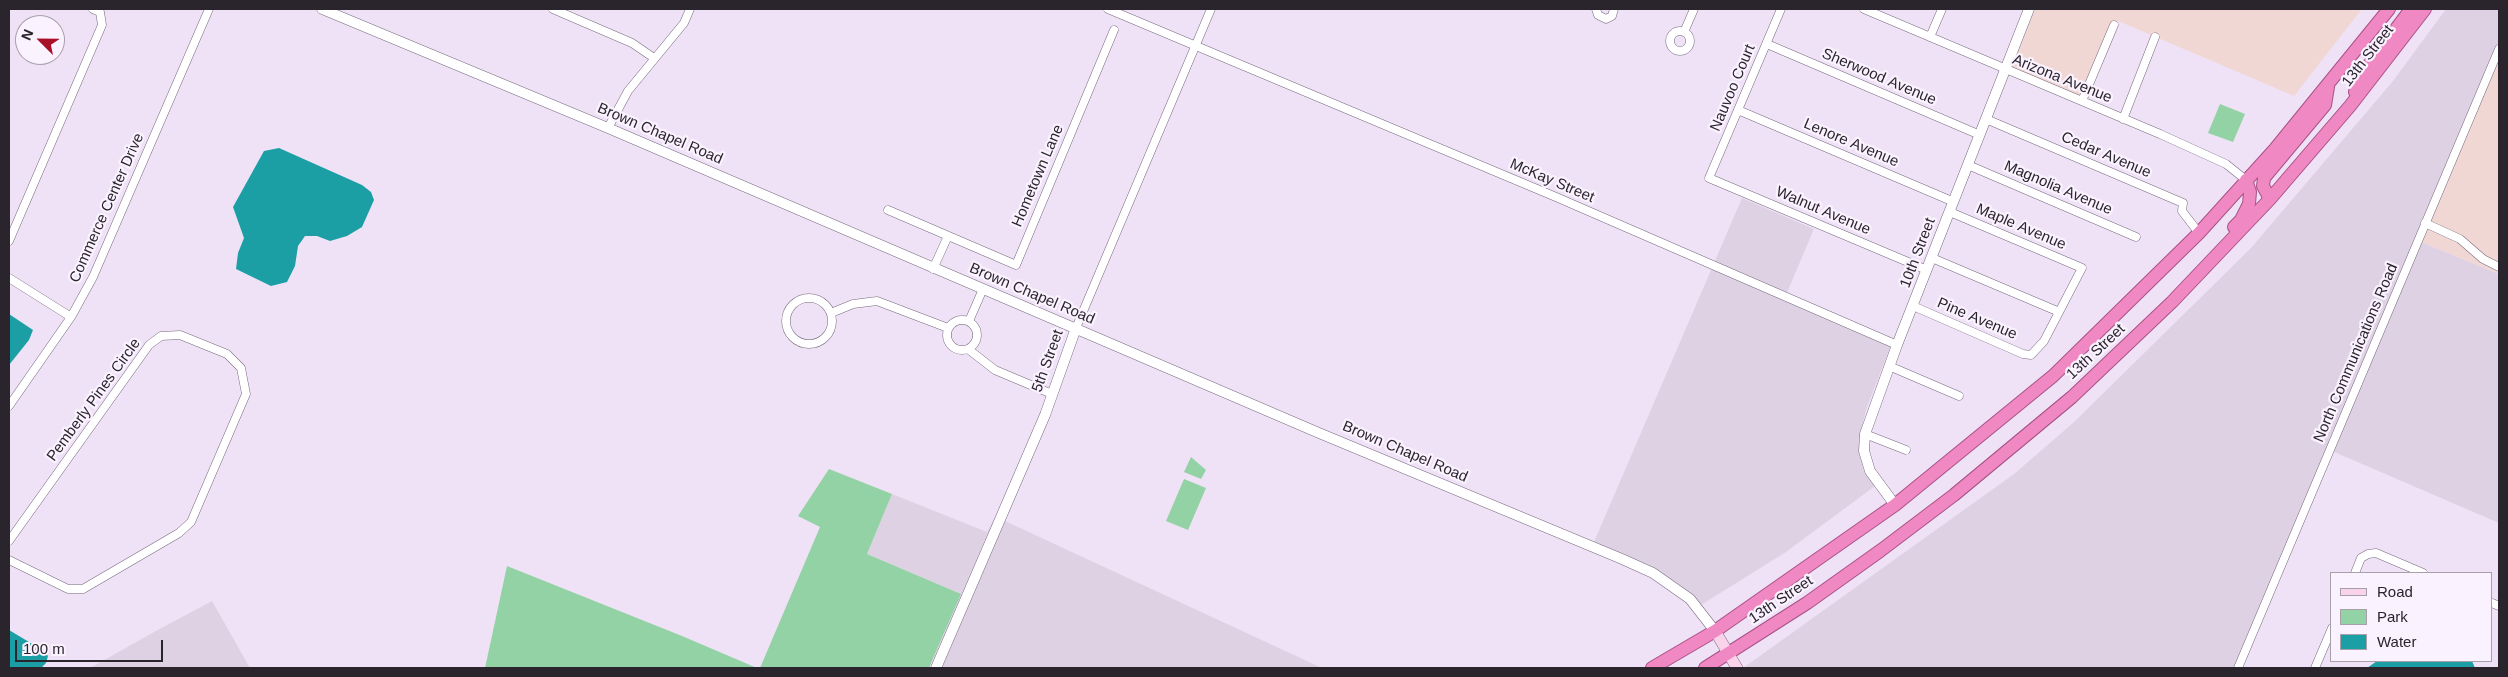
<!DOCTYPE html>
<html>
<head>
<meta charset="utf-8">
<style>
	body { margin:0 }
	#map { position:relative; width:2508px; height:677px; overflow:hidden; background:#efe2f7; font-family:Helvetica,sans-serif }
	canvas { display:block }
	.frame { position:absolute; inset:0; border:10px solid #2a252d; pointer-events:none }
	.legend { position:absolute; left:2330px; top:572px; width:162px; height:90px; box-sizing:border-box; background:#faf2fe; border:1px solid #a7a0aa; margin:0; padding:6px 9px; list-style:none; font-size:15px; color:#2a252d }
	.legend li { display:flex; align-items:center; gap:10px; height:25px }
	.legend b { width:25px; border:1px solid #a7a0aa }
	.north { position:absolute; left:15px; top:15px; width:50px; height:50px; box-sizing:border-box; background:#faf2fe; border:1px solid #a7a0aa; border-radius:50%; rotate:293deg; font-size:14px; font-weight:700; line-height:20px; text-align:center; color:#2a252d }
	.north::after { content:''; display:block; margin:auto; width:18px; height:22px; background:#a81029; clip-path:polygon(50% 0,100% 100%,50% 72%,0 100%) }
	.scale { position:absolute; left:15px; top:640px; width:148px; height:22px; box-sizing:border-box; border:2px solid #2a252d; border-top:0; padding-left:6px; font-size:15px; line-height:18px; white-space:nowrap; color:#2a252d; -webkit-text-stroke:4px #faf2fe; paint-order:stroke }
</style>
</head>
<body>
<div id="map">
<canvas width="2508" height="677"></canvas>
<div class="frame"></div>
<ul class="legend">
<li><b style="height:6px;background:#f9d3e9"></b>Road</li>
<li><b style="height:14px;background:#93d2a4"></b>Park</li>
<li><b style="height:14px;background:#1b9fa4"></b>Water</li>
</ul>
<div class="north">N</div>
<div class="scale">100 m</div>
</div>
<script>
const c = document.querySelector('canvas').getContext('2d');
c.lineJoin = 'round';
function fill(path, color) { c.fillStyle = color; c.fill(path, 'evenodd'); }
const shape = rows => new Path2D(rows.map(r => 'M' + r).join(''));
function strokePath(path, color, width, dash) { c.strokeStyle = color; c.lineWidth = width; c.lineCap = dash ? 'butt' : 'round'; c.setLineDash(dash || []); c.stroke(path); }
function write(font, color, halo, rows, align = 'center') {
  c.font = font + ' Helvetica,sans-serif'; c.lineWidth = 4.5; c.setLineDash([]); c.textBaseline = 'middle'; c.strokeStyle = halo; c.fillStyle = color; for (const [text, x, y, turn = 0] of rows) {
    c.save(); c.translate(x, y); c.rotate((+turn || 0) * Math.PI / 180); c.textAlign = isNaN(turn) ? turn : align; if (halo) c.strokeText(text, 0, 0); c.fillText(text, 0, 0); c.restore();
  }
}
fill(shape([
	[2446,9,2499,9,2499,45,2419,241,2499,274,2499,523,2332,451,2237,668,1743,668,2014,474,2073,423,2251,248,2393,81],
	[1742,198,1814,229,1786,295,1893,340,1867,407,1860,433,1859,452,1864,472,1875,486,1786,552,1701,605,1693,595,1656,569,1594,542],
	[892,494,987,532,995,516,930,668,961,594,867,554],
	[1005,521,1322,668,942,668],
	[212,601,250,668,90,668,154,632]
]), '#ded1e4');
fill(shape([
	[2035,9,2362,9,2294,96,2116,20,2080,99,2012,68],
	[2499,45,2499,274,2419,241]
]), '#f1d7d3');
fill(shape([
	[2220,104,2245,114,2233,142,2208,133],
	[1191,457,1206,470,1201,479,1184,472],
	[829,469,892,494,867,554,961,594,929,668,760,668,820,527,798,516],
	[1184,479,1206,488,1188,530,1166,521],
	[507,566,682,636,757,668,485,668]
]), '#93d2a4');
fill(shape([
	[279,148,362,185,371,192,374,200,362,227,347,236,330,241,317,236,305,236,298,246,295,266,287,282,271,286,236,269,238,253,244,238,233,207,264,151],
	[9,314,33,330,29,340,9,365],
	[9,630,44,651,48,656,46,663,41,668,9,668],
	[2377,661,2472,661,2475,668,2367,668]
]), '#1b9fa4');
const minor = shape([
	[553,9,632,43,654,58],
	[1108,9,1556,197,1897,345],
	[1596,9,1598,15,1606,19,1612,16,1614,9],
	[1781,9,1709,178,1927,270],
	[1864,9,2160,134,2226,164,2246,180],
	'1670 41a10 10 0 1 1 20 0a10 10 0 1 1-20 0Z',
	[1684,32,1694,9],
	[1930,37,1942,9],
	[1767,44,1980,135],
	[2082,101,2114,25],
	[1738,110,1954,202],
	[1986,119,2183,203,2182,211,2199,233],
	[2123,119,2155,37],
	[608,128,628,91,684,23,690,9],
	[1968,165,2136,237],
	[888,210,1016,265,1114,30],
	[2425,223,2460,239,2483,259,2499,267],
	[9,241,102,25,100,12,93,9],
	[1932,258,2057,311],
	[933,269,948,236],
	[9,278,71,317],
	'786 321a23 23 0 1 1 46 0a23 23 0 1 1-46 0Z',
	[1913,306,2023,354,2031,355,2044,341,2082,268,1950,212],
	[831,313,853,304,877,301,948,328],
	'947 335a15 15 0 1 1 30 0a15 15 0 1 1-30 0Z',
	[969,321,983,289],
	[1076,328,1211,9],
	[968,349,995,370,1052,394],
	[1889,366,1959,396],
	[9,406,71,317,93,277,209,9],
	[1865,434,1906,450],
	[9,541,149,345,161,336,180,335,227,354,241,368,246,394,191,522,179,533,83,589,68,589,9,560],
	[2355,573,2361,558,2368,554,2376,553,2423,573],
	[2492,603,2499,606],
	[2238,668,2499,49],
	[2315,668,2332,628]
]);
const tertiary = shape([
	[322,9,608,128,1319,433,1622,559,1653,573,1690,599,1715,631],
	[1895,505,1870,471,1864,451,1865,434,1897,345,2029,9],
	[936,668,1045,415,1076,328]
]);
const secondary = shape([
	[1715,631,1737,668]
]);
const trunk = shape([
	[2355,92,2365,70,2411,9],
	[2270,199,2263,186,2264,178,2325,105,2328,87],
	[2234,227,2241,220,2249,204,2250,192,2246,180],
	[1652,668,1715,631,1895,505,2053,376,2199,233,2275,149,2389,9],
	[1705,668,1807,603,1880,551,1954,495,2072,397,2172,302,2270,199,2350,106,2425,9]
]);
strokePath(minor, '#766b7d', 9);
strokePath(tertiary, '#766b7d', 11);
strokePath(secondary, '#766b7d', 12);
strokePath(trunk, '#a85285', 14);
strokePath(minor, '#fff', 8);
strokePath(tertiary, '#fff', 10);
strokePath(secondary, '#f9d3e9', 11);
strokePath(trunk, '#f088c4', 12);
write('15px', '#2a252d', '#faf2fe', [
	["13th Street",2368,56,-52],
	["Sherwood Avenue",1879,77,23],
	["Arizona Avenue",2062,79,22],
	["Nauvoo Court",1733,88,-67],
	["Brown Chapel Road",660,134,23],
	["Lenore Avenue",1851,143,23],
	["Cedar Avenue",2106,155,23],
	["Hometown Lane",1038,176,-67],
	["McKay Street",1552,181,23],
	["Magnolia Avenue",2058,188,23],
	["Commerce Center Drive",107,208,-66],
	["Walnut Avenue",1823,211,23],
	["Maple Avenue",2021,227,23],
	["10th Street",1918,253,-69],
	["Brown Chapel Road",1032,294,23],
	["Pine Avenue",1977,319,23],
	["13th Street",2096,352,-43],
	["North Communications Road",2356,353,-67],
	["5th Street",1048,361,-70],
	["Pemberly Pines Circle",94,400,-54],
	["Brown Chapel Road",1405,452,23],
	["13th Street",1781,600,-34]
]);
</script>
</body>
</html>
